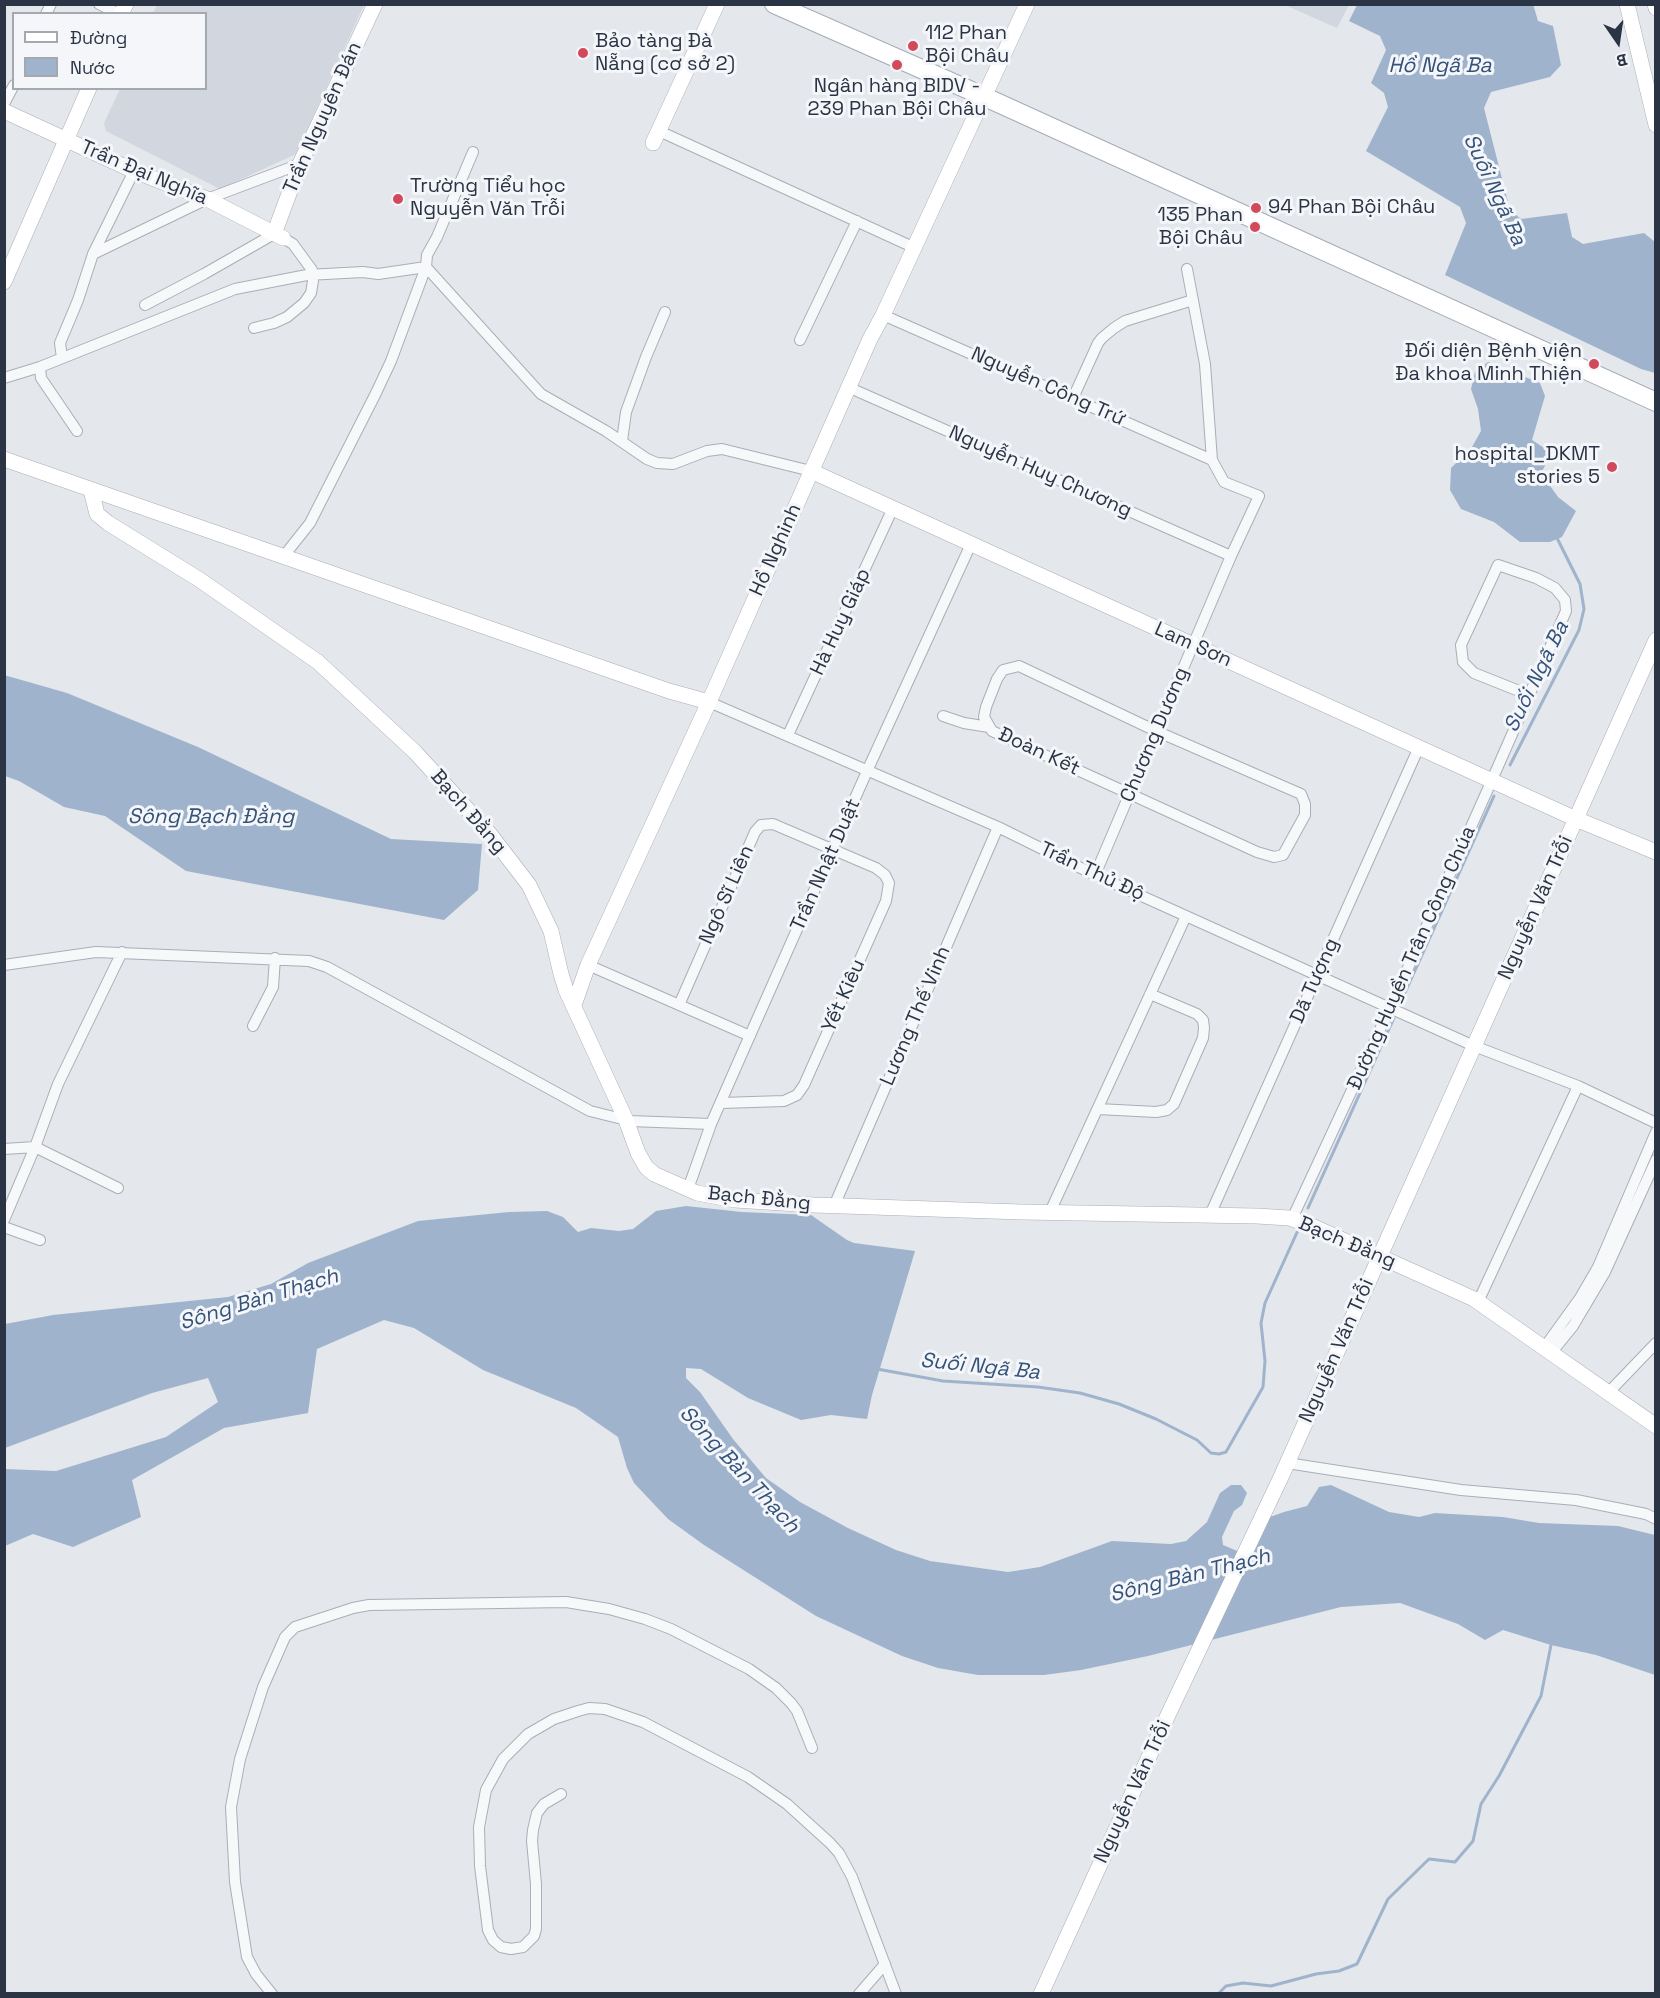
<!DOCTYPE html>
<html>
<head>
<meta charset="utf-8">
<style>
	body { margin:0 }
	#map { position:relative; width:1660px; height:1998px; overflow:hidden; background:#e4e7ec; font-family:"Space Grotesk",sans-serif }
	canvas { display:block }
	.frame { position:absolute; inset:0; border:6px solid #2b3445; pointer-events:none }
	.legend { position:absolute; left:12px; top:12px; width:195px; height:78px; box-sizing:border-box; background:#f4f6f9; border:2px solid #a4a8b1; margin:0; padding:8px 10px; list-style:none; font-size:18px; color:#2b3445 }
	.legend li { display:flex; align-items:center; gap:12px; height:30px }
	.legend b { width:30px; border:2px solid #a4a8b1 }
	.north { position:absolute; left:1588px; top:12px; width:60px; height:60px; -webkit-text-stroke:4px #f4f6f9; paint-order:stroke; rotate:167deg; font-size:16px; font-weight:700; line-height:24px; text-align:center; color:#2b3445 }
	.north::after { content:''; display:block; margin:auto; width:21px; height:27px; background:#2b3445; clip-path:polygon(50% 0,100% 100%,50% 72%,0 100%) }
</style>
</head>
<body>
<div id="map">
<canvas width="1660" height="1998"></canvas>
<div class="frame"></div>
<ul class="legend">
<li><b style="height:8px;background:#fff"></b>Đường</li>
<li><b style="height:16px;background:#9fb4cc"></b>Nước</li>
</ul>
<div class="north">B</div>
</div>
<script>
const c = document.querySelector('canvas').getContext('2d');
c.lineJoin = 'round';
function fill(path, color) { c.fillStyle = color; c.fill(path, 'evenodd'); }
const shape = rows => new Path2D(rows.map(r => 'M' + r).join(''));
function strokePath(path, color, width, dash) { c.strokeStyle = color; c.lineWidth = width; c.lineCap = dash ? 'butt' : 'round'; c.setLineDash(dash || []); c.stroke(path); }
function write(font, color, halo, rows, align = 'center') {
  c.font = font + ' "Space Grotesk",sans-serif'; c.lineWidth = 6; c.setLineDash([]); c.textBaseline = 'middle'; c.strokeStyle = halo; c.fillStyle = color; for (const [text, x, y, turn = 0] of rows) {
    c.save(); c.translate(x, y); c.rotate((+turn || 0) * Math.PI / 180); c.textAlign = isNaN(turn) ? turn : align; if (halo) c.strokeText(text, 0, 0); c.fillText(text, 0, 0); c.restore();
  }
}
fill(shape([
	[157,5,364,5,296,154,220,189,106,131,104,123,120,89,206,88,206,14,153,13],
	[1285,5,1349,5,1337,28]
]), '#d2d6de');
fill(shape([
	[1533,4,1538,21,1553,26,1561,65,1550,77,1491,92,1484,108,1510,210,1521,219,1567,213,1572,237,1583,244,1644,233,1655,242,1655,373,1641,369,1445,275,1466,223,1460,207,1366,151,1388,107,1384,93,1371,83,1386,50,1380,36,1349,21,1357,5],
	[1488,362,1540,383,1545,396,1532,440,1552,453,1541,473,1558,497,1576,511,1562,537,1550,542,1520,542,1494,522,1461,509,1450,490,1451,468,1472,447,1481,431,1478,409,1471,389,1475,372],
	[4,675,67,693,198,747,391,839,482,844,478,890,444,920,186,871,105,816,64,807,19,781,5,776],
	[686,1206,742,1212,811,1215,847,1240,854,1243,915,1251,872,1395,867,1419,831,1415,801,1420,748,1398,701,1369,686,1368,686,1378,700,1392,733,1439,766,1478,800,1502,848,1528,896,1550,930,1561,1008,1572,1040,1567,1112,1541,1171,1544,1186,1541,1207,1522,1220,1493,1231,1485,1241,1485,1247,1493,1242,1505,1234,1511,1222,1537,1223,1545,1249,1556,1270,1517,1284,1512,1307,1506,1319,1487,1331,1485,1389,1512,1419,1517,1435,1513,1503,1517,1539,1523,1618,1526,1655,1535,1655,1675,1596,1655,1551,1645,1503,1630,1485,1640,1458,1624,1400,1603,1341,1607,1148,1656,1081,1670,1044,1675,978,1675,938,1668,902,1656,816,1616,704,1545,668,1519,634,1483,627,1468,618,1437,576,1408,483,1370,414,1328,384,1320,317,1349,308,1413,224,1428,132,1480,141,1517,73,1547,33,1534,5,1546,5,1469,56,1471,166,1437,218,1402,208,1378,152,1393,5,1448,5,1324,53,1315,228,1297,271,1284,308,1263,418,1221,509,1212,547,1211,563,1217,578,1232,591,1228,619,1231,633,1229,656,1211]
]), '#9fb4cc');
strokePath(shape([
	[1510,765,1579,630,1584,609,1580,584,1556,536],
	[1403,997,1494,796],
	[1308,1208,1394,1018],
	[877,1369,943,1381,1038,1387,1080,1393,1119,1404,1156,1419,1197,1440,1211,1453,1219,1454,1226,1452,1263,1387,1265,1361,1261,1323,1265,1303,1299,1228],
	[1218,1994,1226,1986,1243,1983,1271,1986,1316,1974,1339,1971,1357,1964,1388,1899,1429,1859,1455,1862,1473,1841,1481,1804,1499,1776,1541,1696,1551,1645]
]), '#9fb4cc', 3);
const street = shape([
	[99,4,119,14],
	[46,14,51,4],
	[4,104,14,85],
	[659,131,915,248],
	[93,254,207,199,300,164],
	[145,305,204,274,274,234],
	[883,315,1212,460],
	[254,328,274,323,287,317,304,303,311,293,313,281,312,270,293,244,283,238],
	[800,340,857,221],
	[62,358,60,343,78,300,93,254,134,171],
	[40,367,41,378,77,431],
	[4,378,40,367,235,289,307,275,363,272,378,274,426,267,427,255,437,237,473,152],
	[850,388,1231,556],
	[1073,398,1098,343,1102,338,1114,328,1125,321,1193,300],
	[622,441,626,412,646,357,665,312],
	[283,557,310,523,376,393,391,361,426,267,541,394,606,431,647,459,657,463,673,464,707,451,722,449,811,471],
	[1019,666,1156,731,1301,794,1305,804,1305,815,1283,855,1274,857,1257,852,992,731,984,717,986,707,997,679,1003,670,1019,666],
	[709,702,998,827,1095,875,1186,916,1474,1046,1578,1086,1656,1123],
	[943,716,964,723,989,727],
	[788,735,893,508],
	[1095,875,1231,556,1259,496,1224,482,1212,460,1205,364,1187,269],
	[4,965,96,952,309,961,327,967,590,1111,630,1121,711,1124],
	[588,965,750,1036],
	[679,1005,755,832,761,825,773,824,876,868,885,875,889,883,886,901,804,1085,797,1095,784,1101,721,1103],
	[253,1026,273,987,275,958],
	[1098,1109,1156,1112,1167,1110,1174,1104,1203,1038,1204,1028,1203,1020,1197,1014,1150,994],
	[4,1149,35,1147,118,1188],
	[688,1189,711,1124,740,1058,868,769,971,544],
	[834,1206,998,827],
	[1050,1212,1186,916],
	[1210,1215,1419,747],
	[1292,1219,1390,1008,1492,780,1566,611,1565,600,1555,588,1536,578,1498,565,1461,645,1463,662,1474,673,1529,695],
	[4,1220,35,1147,58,1084,122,952],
	[4,1227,40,1240],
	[1478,1302,1578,1086],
	[1544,1348,1580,1298,1598,1267,1656,1132],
	[1551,1353,1573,1326,1605,1272,1656,1160],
	[1609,1392,1656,1343],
	[1287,1463,1461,1490,1576,1500,1646,1514,1656,1519],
	[561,1794,544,1804,537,1813,533,1830,532,1841,536,1884,536,1929,534,1936,523,1947,511,1949,501,1947,493,1940,488,1930,480,1866,479,1827,486,1790,503,1759,528,1734,554,1719,578,1711,589,1708,605,1709,643,1722,748,1777,787,1804,830,1843,839,1853,852,1877,896,1994],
	[272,1994,256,1974,247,1957,235,1882,231,1807,240,1759,263,1687,285,1637,295,1627,353,1608,369,1605,566,1602,609,1609,645,1619,671,1629,749,1669,776,1688,791,1703,797,1711,812,1748],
	[859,1994,885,1964]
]);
const secondary = shape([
	[1627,4,1656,125],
	[1655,4,1656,8],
	[121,14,126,4],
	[4,111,134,171,207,199,283,238],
	[653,143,717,4],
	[274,234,300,164,375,4],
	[4,282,89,88],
	[4,459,669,691,709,702],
	[811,471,1576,819,1656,852],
	[91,490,97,514,108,523,200,580,318,662,415,752,489,833,529,885,551,931,561,974,566,990,626,1120,638,1153,646,1167,654,1174,697,1193,735,1200,814,1205,1021,1212,1257,1216,1289,1218,1312,1226,1474,1299,1656,1426],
	[574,1005,588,965,709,702,870,339,883,315,1027,4],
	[1041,1994,1168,1715,1281,1477,1656,640]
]);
const primary = shape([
	[774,4,985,97,1656,402]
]);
strokePath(street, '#a9aeb7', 12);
strokePath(secondary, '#a9aeb7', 16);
strokePath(primary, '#a3abb8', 20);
strokePath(street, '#f7f8fa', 10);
strokePath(secondary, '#fff', 15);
strokePath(primary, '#fff', 18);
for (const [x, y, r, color] of [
	[913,46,6,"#d1495b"],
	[583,53,6,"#d1495b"],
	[897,65,6,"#d1495b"],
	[398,199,6,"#d1495b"],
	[1256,208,6,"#d1495b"],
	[1255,227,6,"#d1495b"],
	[1594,364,6,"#d1495b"],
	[1612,467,6,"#d1495b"]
]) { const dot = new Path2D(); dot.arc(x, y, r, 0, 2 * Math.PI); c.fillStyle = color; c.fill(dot); strokePath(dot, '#f4f6f9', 2); }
write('20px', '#2b3445', '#f4f6f9', [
	["112 Phan",925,34],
	["Bội Châu",925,57],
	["Bảo tàng Đà",595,42],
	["Nẵng (cơ sở 2)",595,65],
	["Ngân hàng BIDV -",897,87,"center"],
	["239 Phan Bội Châu",897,110,"center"],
	["Trường Tiểu học",410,187],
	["Nguyễn Văn Trỗi",410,210],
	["94 Phan Bội Châu",1268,208],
	["135 Phan",1243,216,"right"],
	["Bội Châu",1243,239,"right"],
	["Đối diện Bệnh viện",1582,352,"right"],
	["Đa khoa Minh Thiện",1582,375,"right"],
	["hospital_DKMT",1600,455,"right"],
	["stories 5",1600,478,"right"]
], 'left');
write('20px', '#2b3445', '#f4f6f9', [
	["Trần Nguyên Đán",323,118,-66],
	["Trần Đại Nghĩa",144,173,23],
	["Nguyễn Công Trứ",1048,387,24],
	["Nguyễn Huy Chương",1040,472,24],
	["Hồ Nghinh",776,550,-66],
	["Hà Huy Giáp",841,622,-65],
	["Lam Sơn",1193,645,24],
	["Chương Dương",1155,735,-67],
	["Đoàn Kết",1039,752,25],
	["Bạch Đằng",468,812,49],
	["Trần Nhật Duật",826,865,-66],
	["Trần Thủ Độ",1092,872,25],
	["Ngô Sĩ Liên",727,895,-66],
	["Nguyễn Văn Trỗi",1536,908,-66],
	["Đường Huyền Trân Công Chúa",1412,958,-66],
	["Dã Tượng",1315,981,-66],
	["Yết Kiêu",844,996,-66],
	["Lương Thế Vinh",916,1016,-67],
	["Bạch Đằng",759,1199,6],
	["Bạch Đằng",1347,1243,23],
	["Nguyễn Văn Trỗi",1337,1351,-66],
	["Nguyễn Văn Trỗi",1133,1792,-65]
]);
write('italic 21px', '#34527a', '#f4f6f9', [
	["Hồ Ngã Ba",1440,66],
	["Suối Ngã Ba",1494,190,65],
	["Suối Ngã Ba",1537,677,-64],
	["Sông Bạch Đằng",211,817],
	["Sông Bàn Thạch",259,1300,-17],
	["Suối Ngã Ba",980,1367,6],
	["Sông Bàn Thạch",739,1470,47],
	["Sông Bàn Thạch",1190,1576,-14]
]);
</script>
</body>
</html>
